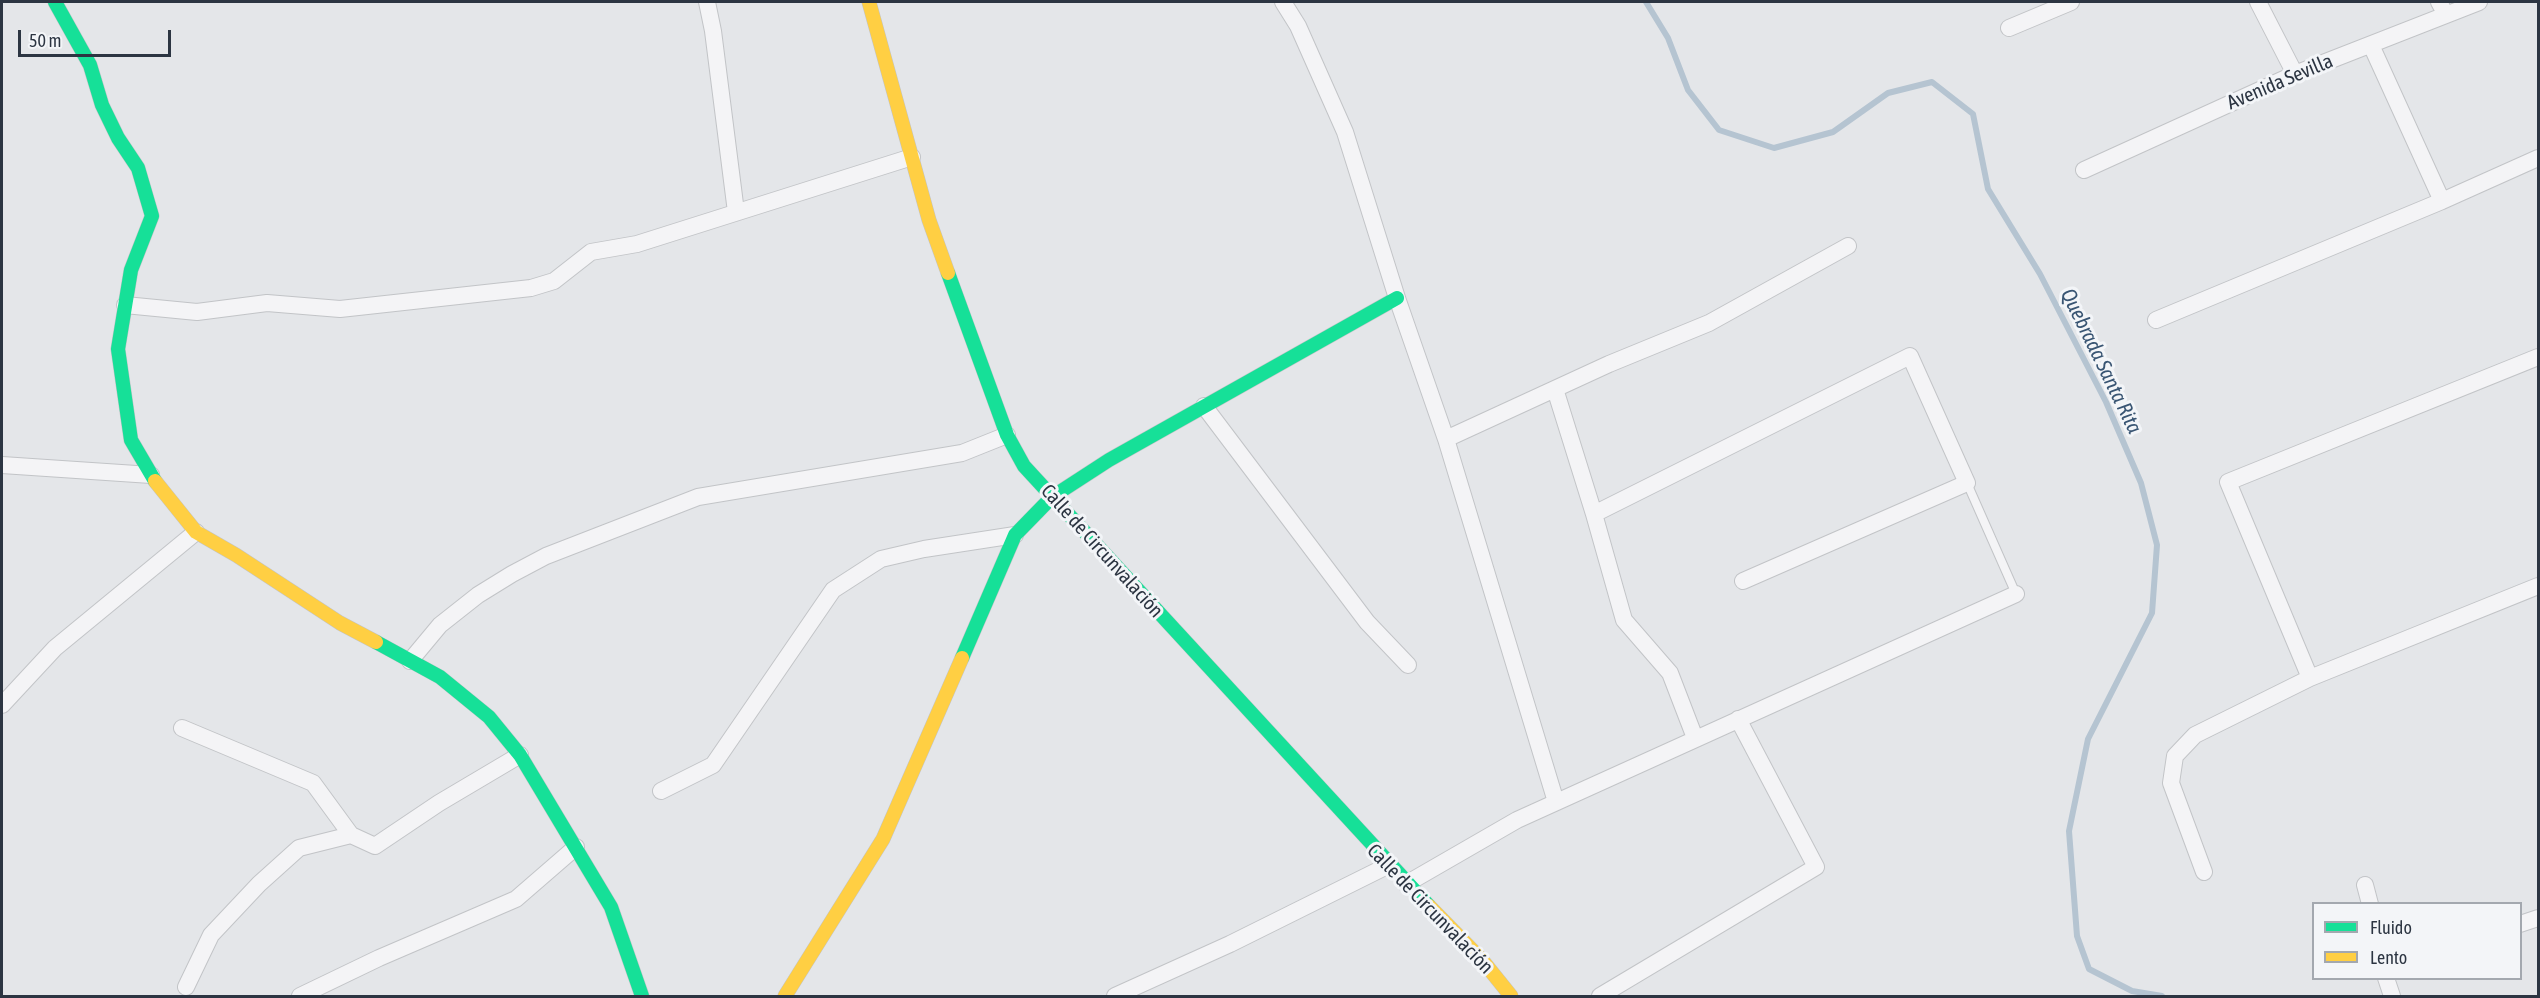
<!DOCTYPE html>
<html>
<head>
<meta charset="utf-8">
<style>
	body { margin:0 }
	#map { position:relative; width:2540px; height:998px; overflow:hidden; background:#e4e6e9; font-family:"Asap Condensed",sans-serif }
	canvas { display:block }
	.frame { position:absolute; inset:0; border:3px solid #2c3542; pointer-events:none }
	.legend { position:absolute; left:2312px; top:902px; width:210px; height:78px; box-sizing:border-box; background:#f3f5f8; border:2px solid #a3a8af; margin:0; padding:8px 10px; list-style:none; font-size:18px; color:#2c3542 }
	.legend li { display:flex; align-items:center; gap:12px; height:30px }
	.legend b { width:30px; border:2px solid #a3a8af }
	.scale { position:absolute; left:18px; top:30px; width:153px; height:27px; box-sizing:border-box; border:3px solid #2c3542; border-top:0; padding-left:8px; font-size:18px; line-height:21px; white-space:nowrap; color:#2c3542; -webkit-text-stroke:4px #f3f5f8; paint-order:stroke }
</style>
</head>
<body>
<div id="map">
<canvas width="2540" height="998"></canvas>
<div class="frame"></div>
<ul class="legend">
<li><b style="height:8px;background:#16e098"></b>Fluido</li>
<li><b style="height:8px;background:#ffcf43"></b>Lento</li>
</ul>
<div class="scale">50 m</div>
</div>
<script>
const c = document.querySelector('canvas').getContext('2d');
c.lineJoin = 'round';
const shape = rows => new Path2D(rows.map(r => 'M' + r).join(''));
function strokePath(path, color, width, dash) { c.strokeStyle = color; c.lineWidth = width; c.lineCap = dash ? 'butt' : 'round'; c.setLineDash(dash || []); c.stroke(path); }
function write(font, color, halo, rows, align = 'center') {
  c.font = font + ' "Asap Condensed",sans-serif'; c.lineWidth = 6; c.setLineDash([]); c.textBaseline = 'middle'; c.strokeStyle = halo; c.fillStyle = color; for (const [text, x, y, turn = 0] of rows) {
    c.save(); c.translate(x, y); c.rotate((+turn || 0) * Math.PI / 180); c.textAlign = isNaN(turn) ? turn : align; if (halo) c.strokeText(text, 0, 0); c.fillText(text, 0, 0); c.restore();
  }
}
strokePath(shape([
	[1646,2,1668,38,1688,90,1719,130,1774,148,1833,132,1888,93,1932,82,1973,114,1988,189,2040,274,2106,402,2141,483,2157,545,2152,613,2088,739,2069,831,2077,936,2089,969,2132,991,2162,996]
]), '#b5c4d1', 6);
const lane = shape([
	[1967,483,2016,594]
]);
const street = shape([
	[707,2,713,31,736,212],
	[1283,2,1298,26,1345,132,1397,298,1446,439,1556,802],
	[2258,2,2295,74],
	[2439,2,2446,15],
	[2009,28,2071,2],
	[2371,45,2442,201],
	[2084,170,2295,74,2479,2],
	[125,305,197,312,267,303,340,309,531,288,554,281,591,252,637,244,912,157],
	[2156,320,2442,201,2538,158],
	[1555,389,1594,514,1624,620,1670,673,1695,738],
	[1204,406,1367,622,1408,665],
	[1446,439,1609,364,1709,323,1848,246],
	[2,465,151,475],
	[1594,514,1910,356,1967,483,1743,581],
	[410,661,440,625,478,595,512,574,546,556,698,497,962,453,1007,435],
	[2310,678,2228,482,2538,357],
	[2,705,55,648,196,532],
	[182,728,313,783,351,835,375,846,439,803,520,755],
	[661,791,713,765,833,590,881,559,924,549,1015,535],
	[2204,872,2171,783,2175,756,2195,735,2310,678,2538,586],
	[1406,884,1517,820,2016,594],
	[2365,885,2370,904],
	[2520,924,2538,918],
	[2386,978,2392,996],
	[186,987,211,935,259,884,299,848,351,835],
	[300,996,379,958,516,899,576,847],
	[1115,996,1230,944,1389,865],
	[1600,996,1816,867,1738,719]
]);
const fast = shape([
	[55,2,90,65,102,105,118,138,138,168,152,216,131,270,118,349,131,440,155,481],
	[948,273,1007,435,1024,466,1429,906],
	[376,642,440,677,489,717,520,755,611,907,642,996],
	[962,658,1015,535,1052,497,1109,460,1397,298]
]);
const slow = shape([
	[869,2,929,220,948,273],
	[155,481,196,532,236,555,340,623,376,642],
	[1429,906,1482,960,1511,996],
	[785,996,883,839,962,658]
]);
strokePath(lane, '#c2c4c7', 10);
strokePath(street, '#c2c4c7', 18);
strokePath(fast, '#c2c4c7', 15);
strokePath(slow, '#c2c4c7', 15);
strokePath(lane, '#f4f4f6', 8);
strokePath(street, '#f4f4f6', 16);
strokePath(fast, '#16e098', 14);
strokePath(slow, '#ffcf43', 14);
write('20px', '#2c3542', '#f3f5f8', [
	["Avenida Sevilla",2280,82,-23],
	["Calle de Circunvalación",1102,551,48],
	["Calle de Circunvalación",1430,909,46]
]);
write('italic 21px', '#395573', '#f3f5f8', [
	["Quebrada Santa Rita",2101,361,64]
]);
</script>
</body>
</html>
